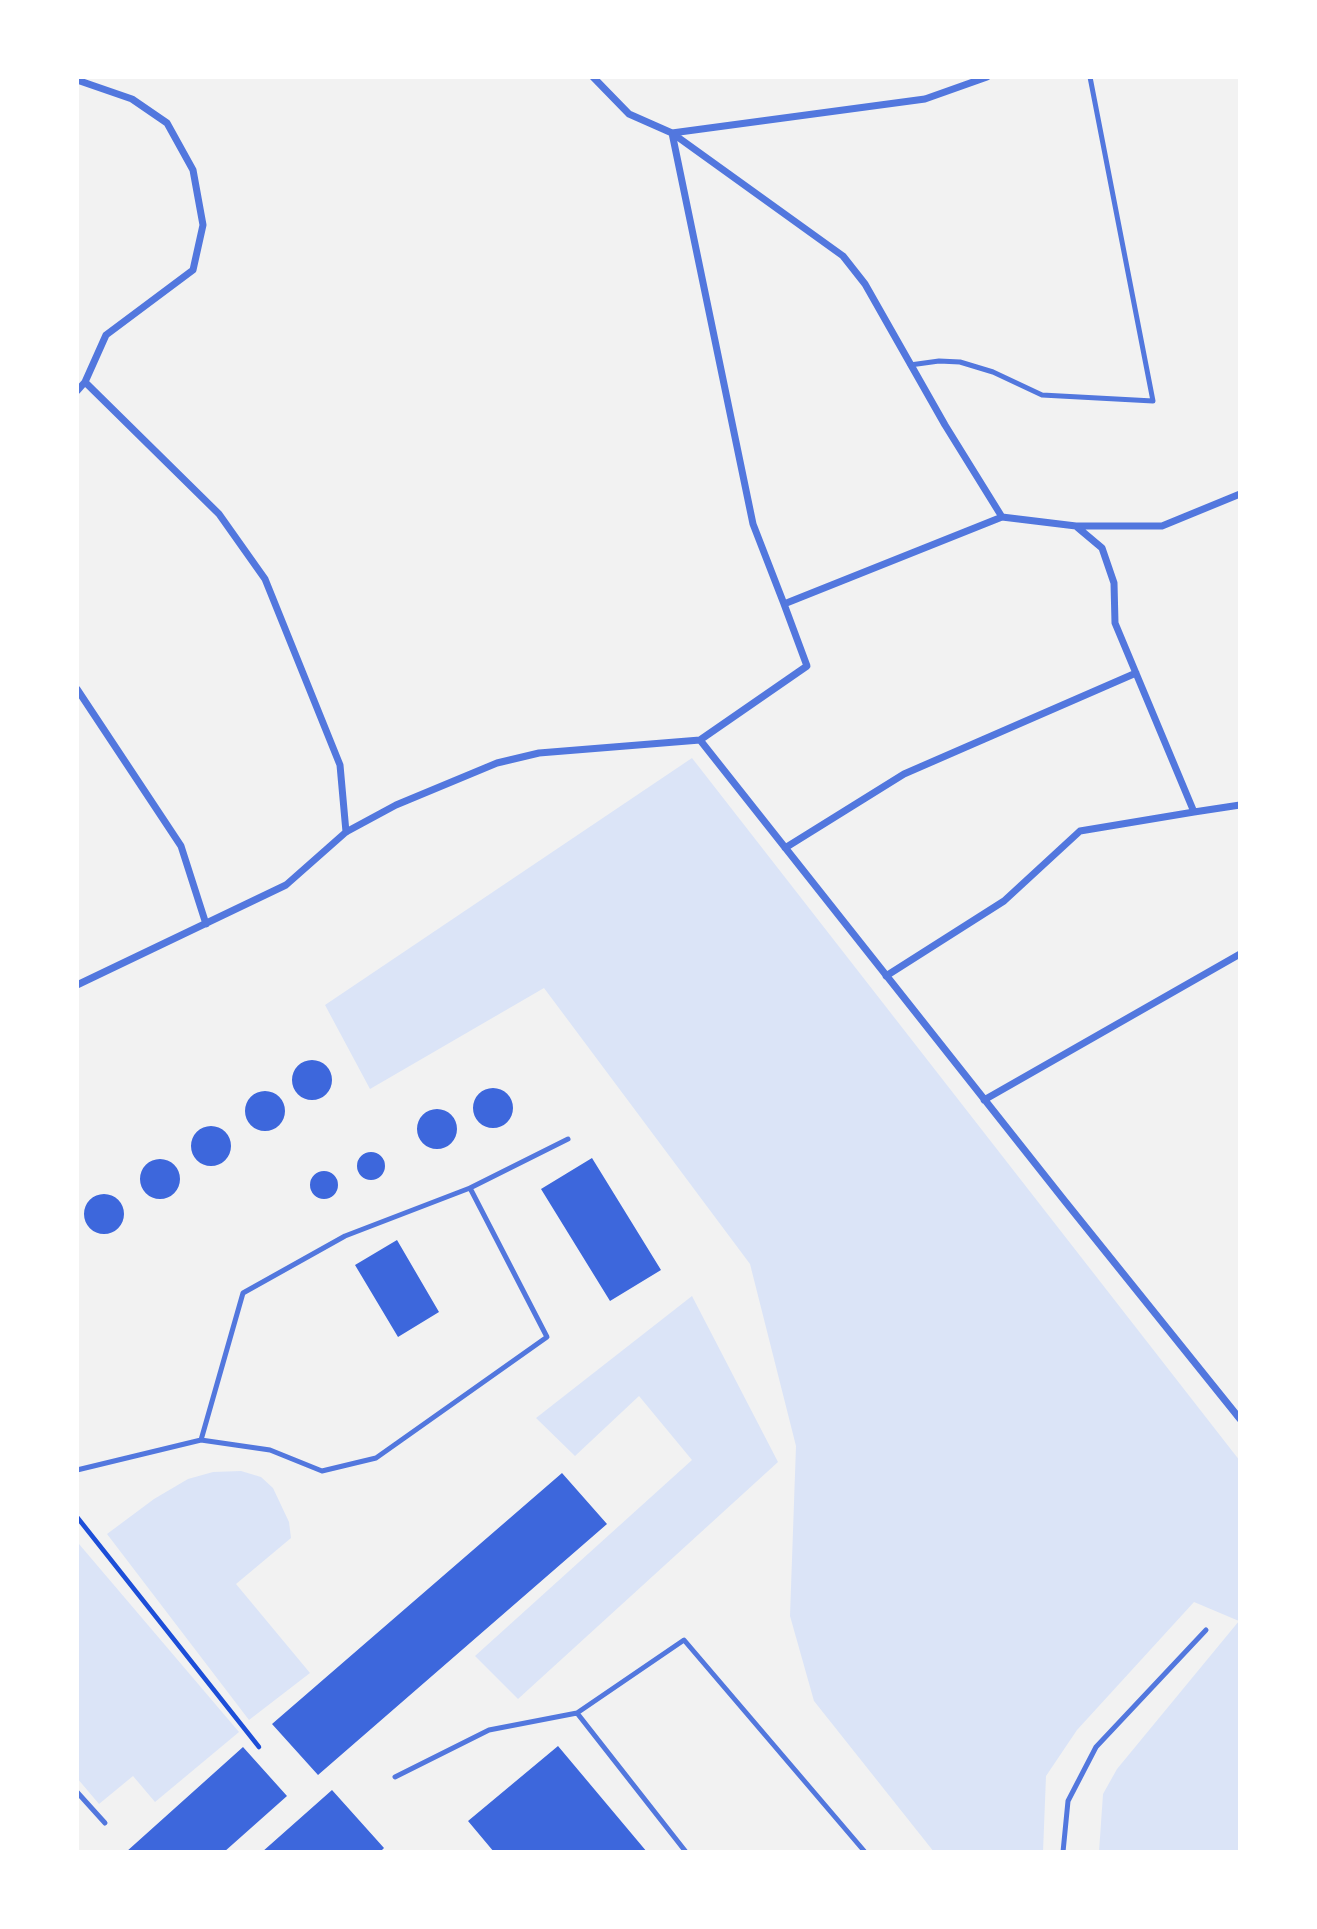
<!DOCTYPE html>
<html>
<head>
<meta charset="utf-8">
<style>
	body { margin:0 }
	#map { position:relative; width:1317px; height:1929px; overflow:hidden; background:#f2f2f2; font-family:Quicksand,sans-serif }
	canvas { display:block }
	.frame { position:absolute; inset:0; border:79px solid #fff; pointer-events:none }
</style>
</head>
<body>
<div id="map">
<canvas width="1317" height="1929"></canvas>
<div class="frame"></div>
</div>
<script>
const c = document.querySelector('canvas').getContext('2d');
c.lineJoin = 'round';
function fill(path, color) { c.fillStyle = color; c.fill(path, 'evenodd'); }
const shape = rows => new Path2D(rows.map(r => 'M' + r).join(''));
function strokePath(path, color, width, dash) { c.strokeStyle = color; c.lineWidth = width; c.lineCap = dash ? 'butt' : 'round'; c.setLineDash(dash || []); c.stroke(path); }
fill(shape([
	[692,758,1240,1461,1240,1852,1099,1852,1103,1794,1117,1769,1239,1621,1194,1602,1077,1730,1046,1776,1043,1852,934,1852,814,1701,790,1616,796,1446,750,1264,544,988,370,1089,325,1005],
	[692,1296,778,1462,518,1699,475,1656,692,1460,639,1396,575,1456,536,1418],
	[241,1471,261,1477,273,1488,289,1522,291,1538,236,1584,310,1673,249,1720,107,1534,154,1499,188,1479,213,1472],
	[79,1544,239,1732,155,1802,133,1776,99,1804,77,1778,77,1546]
]), '#dbe4f7');
fill(shape([
	'292 1080a20 20 0 1 1 40 0a20 20 0 1 1-40 0Z',
	'473 1108a20 20 0 1 1 40 0a20 20 0 1 1-40 0Z',
	'245 1111a20 20 0 1 1 40 0a20 20 0 1 1-40 0Z',
	'417 1129a20 20 0 1 1 40 0a20 20 0 1 1-40 0Z',
	'191 1146a20 20 0 1 1 40 0a20 20 0 1 1-40 0Z',
	'357 1166a14 14 0 1 1 28 0a14 14 0 1 1-28 0Z',
	[592,1158,661,1270,610,1301,541,1189],
	'140 1179a20 20 0 1 1 40 0a20 20 0 1 1-40 0Z',
	'310 1185a14 14 0 1 1 28 0a14 14 0 1 1-28 0Z',
	'84 1214a20 20 0 1 1 40 0a20 20 0 1 1-40 0Z',
	[397,1240,439,1312,398,1337,355,1265],
	[562,1473,607,1524,318,1775,272,1724],
	[558,1746,647,1852,494,1852,468,1821],
	[243,1747,287,1796,224,1852,126,1852],
	[332,1790,384,1848,380,1852,262,1852]
]), '#3d67dc');
strokePath(shape([
	[77,1517,259,1747]
]), '#1d4ed8', 4.5);
strokePath(shape([
	[910,365,939,361,960,362,993,372,1042,395,1153,401,1090,77],
	[201,1440,243,1293,345,1236,470,1188,568,1139],
	[77,1470,201,1440,270,1450,322,1471,376,1458,547,1337,470,1188],
	[577,1713,686,1852],
	[395,1777,489,1730,577,1713,684,1640,865,1852],
	[77,1792,105,1823],
	[1063,1852,1068,1801,1096,1747,1206,1630]
]), '#5277de', 5);
strokePath(shape([
	[593,77,629,114,672,133,843,256,865,284,945,425,1002,517,1076,526,1162,526,1240,494],
	[77,80,132,99,167,123,193,170,203,225,193,270,106,335,85,382,77,391],
	[85,382,219,514,265,579,340,765,346,832],
	[1077,527,1102,548,1114,583,1115,623,1194,812,1240,805],
	[784,604,753,524,672,133,925,99,987,77],
	[77,689,181,846,206,924],
	[700,740,1064,1200,1240,1419],
	[785,848,904,774,1136,673],
	[886,976,1004,901,1080,831,1194,812],
	[77,985,286,885,346,832,396,805,497,763,539,753,700,740,807,666,784,604,1002,517],
	[984,1100,1240,954]
]), '#5277de', 7);
</script>
</body>
</html>
